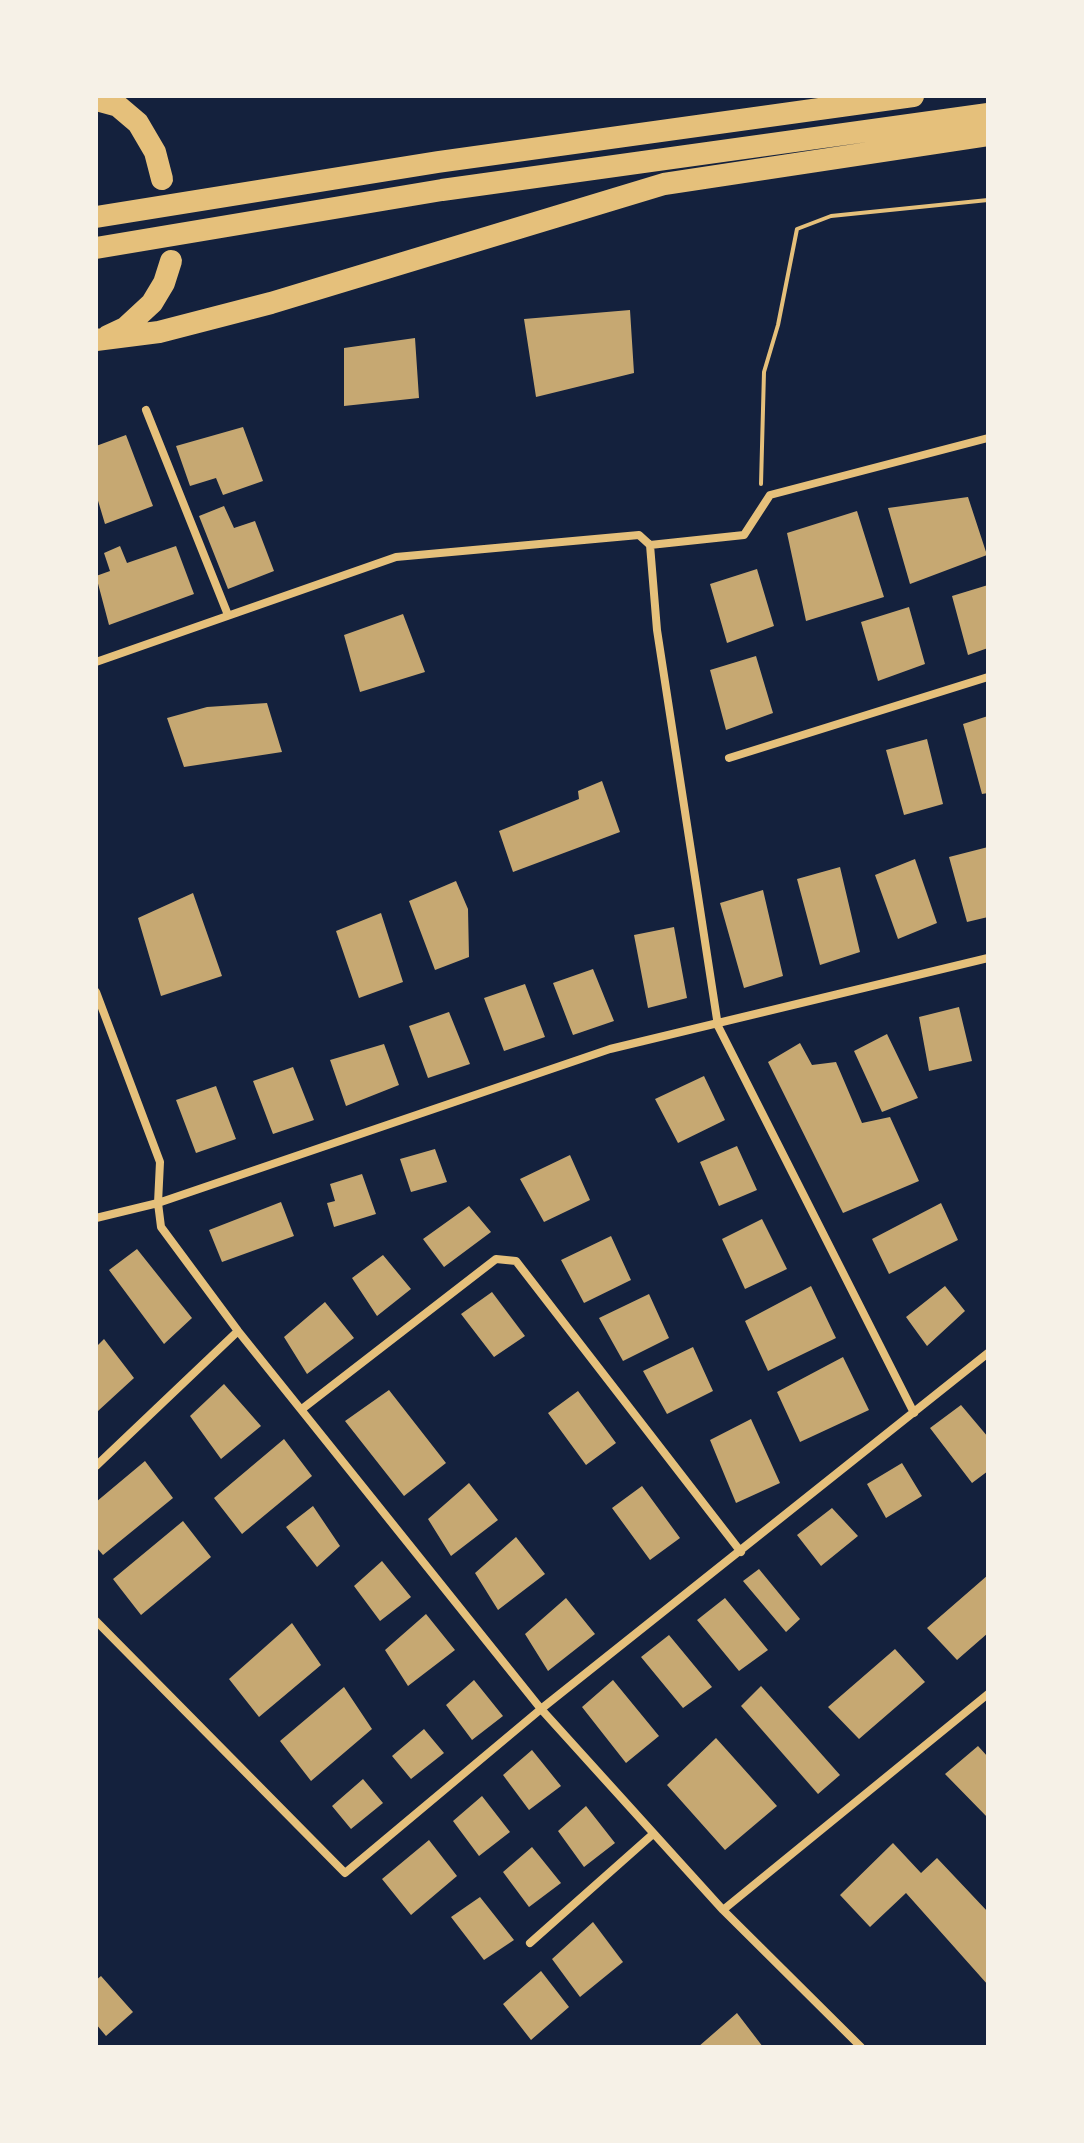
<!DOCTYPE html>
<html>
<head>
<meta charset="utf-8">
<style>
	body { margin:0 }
	#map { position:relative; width:1084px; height:2143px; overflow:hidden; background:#14213d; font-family:"DM Sans",sans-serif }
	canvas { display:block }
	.frame { position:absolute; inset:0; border:98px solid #f6f1e7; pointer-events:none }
</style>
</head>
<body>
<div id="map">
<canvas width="1084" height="2143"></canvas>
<div class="frame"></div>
</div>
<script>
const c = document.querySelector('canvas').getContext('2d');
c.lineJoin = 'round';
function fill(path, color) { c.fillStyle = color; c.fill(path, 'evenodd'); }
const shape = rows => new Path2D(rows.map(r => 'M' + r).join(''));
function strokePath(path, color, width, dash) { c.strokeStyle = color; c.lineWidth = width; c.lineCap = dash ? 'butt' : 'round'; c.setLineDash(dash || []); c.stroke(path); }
fill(shape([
	[630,310,634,373,536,397,524,319],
	[415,338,419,398,344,406,344,348],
	[243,427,263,481,223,495,216,478,190,486,176,446],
	[126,435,153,506,105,524,96,494,96,446],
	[968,497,987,555,910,584,888,508],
	[224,506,234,528,255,521,274,571,228,589,199,516],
	[857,511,884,597,806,621,787,533],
	[120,546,127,563,176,546,194,594,109,625,96,576,110,571,104,553],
	[757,569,774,626,727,643,710,584],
	[988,585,988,648,968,655,952,596],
	[909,607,925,664,878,681,861,622],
	[403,614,425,672,360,692,344,635],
	[756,656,773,713,726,730,710,670],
	[267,703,282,752,184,767,167,718,207,707],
	[988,716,988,793,982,794,963,724],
	[927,739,943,804,904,815,886,750],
	[602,781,620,832,513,872,499,831,579,799,578,791],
	[988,847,988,917,967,922,949,857],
	[915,859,937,923,898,939,875,875],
	[840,867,860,952,820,965,797,879],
	[456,881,468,909,469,957,435,970,409,901],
	[763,890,783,976,744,988,720,903],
	[193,893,222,976,161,996,138,918],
	[381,913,403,982,359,998,336,931],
	[674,927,687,998,648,1008,634,935],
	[593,969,614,1021,573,1035,553,983],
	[525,984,545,1037,504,1051,484,998],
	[959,1007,972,1061,929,1071,919,1017],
	[449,1012,470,1064,428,1078,409,1026],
	[887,1034,918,1098,882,1112,854,1051],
	[800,1043,812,1065,836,1062,862,1123,890,1117,919,1181,843,1213,768,1062],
	[384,1044,399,1085,346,1106,330,1060],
	[293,1067,314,1120,273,1134,253,1081],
	[704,1076,725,1120,678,1143,655,1099],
	[216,1086,236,1139,196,1153,176,1100],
	[737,1146,757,1190,719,1206,700,1162],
	[435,1149,447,1182,411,1192,400,1159],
	[570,1155,590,1200,544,1222,520,1179],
	[362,1174,376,1214,334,1227,327,1203,335,1201,330,1184],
	[281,1202,294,1236,222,1262,209,1230],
	[941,1203,958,1240,889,1274,872,1239],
	[469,1206,491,1232,444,1267,423,1239],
	[762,1219,787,1269,745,1289,722,1239],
	[611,1236,631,1280,584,1303,561,1260],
	[137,1249,192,1318,164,1344,109,1270],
	[383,1255,411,1289,377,1316,352,1278],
	[811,1286,836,1338,768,1371,745,1321],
	[945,1286,965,1311,927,1346,906,1317],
	[492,1292,525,1336,494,1357,461,1314],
	[649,1294,669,1338,623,1361,599,1318],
	[325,1302,354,1338,307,1374,284,1337],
	[104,1339,134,1378,98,1411,96,1347],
	[693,1347,713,1391,667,1414,643,1371],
	[843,1357,869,1410,800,1442,777,1392],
	[224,1384,261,1426,221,1459,190,1416],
	[389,1390,446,1463,404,1496,345,1421],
	[578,1391,616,1443,586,1465,548,1413],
	[961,1405,988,1437,988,1471,972,1483,930,1428],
	[751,1419,780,1483,736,1503,710,1440],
	[284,1439,312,1476,242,1534,214,1498],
	[145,1461,173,1498,103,1555,96,1547,96,1502],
	[902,1463,922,1496,886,1518,867,1484],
	[469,1483,498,1520,451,1556,428,1519],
	[642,1486,680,1538,650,1560,612,1508],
	[313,1506,340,1546,317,1567,286,1527],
	[832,1508,858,1536,821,1566,797,1535],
	[183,1521,211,1557,141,1615,113,1579],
	[516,1537,545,1574,498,1610,475,1573],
	[382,1561,411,1597,380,1621,354,1586],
	[759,1569,800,1619,786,1632,743,1581],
	[988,1575,988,1633,957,1660,927,1628],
	[566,1598,595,1634,548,1671,525,1634],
	[725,1598,768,1650,739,1671,697,1620],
	[426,1614,455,1650,408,1686,385,1650],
	[292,1623,321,1665,259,1717,229,1679],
	[669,1635,712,1687,683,1708,641,1657],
	[895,1649,925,1682,859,1739,828,1707],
	[474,1680,503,1716,472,1740,446,1705],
	[613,1680,659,1736,626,1763,582,1707],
	[761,1686,840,1775,818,1794,741,1706],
	[344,1687,372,1729,311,1781,280,1741],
	[424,1729,444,1753,411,1779,392,1756],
	[716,1738,777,1806,725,1850,667,1785],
	[978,1746,988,1757,988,1818,945,1774],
	[532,1750,561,1786,529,1810,503,1775],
	[363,1779,383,1803,351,1829,332,1806],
	[482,1796,510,1832,479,1856,453,1821],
	[586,1806,615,1843,584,1867,558,1831],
	[429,1840,457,1876,411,1915,382,1879],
	[893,1843,921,1873,937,1858,988,1912,988,1985,906,1893,870,1927,840,1895],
	[532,1847,561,1883,529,1907,503,1872],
	[480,1897,514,1940,484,1960,451,1917],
	[593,1922,623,1962,580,1997,552,1959],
	[541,1971,569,2007,531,2040,503,2004],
	[101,1976,133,2012,106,2036,96,2024,96,1980],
	[737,2013,763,2047,698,2047]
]), '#c6a872');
strokePath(shape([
	[761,484,764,372,778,325,797,229,831,216,988,200]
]), '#e5c07b', 4);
strokePath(shape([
	[146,410,228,615],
	[650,545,744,535,770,495,988,438],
	[96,662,396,557,639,535,650,545,657,630,718,1026,914,1413],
	[729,758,988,677],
	[96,992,160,1162,158,1203,161,1227,238,1331,541,1709,723,1910,861,2047],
	[96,1218,158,1203,610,1049,988,958],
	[302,1409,496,1259,516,1261,741,1552],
	[96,1466,238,1331],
	[96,1621,345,1873,541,1709,988,1353],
	[723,1910,988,1694],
	[530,1943,653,1834]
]), '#e5c07b', 8);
strokePath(shape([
	[96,100,118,106,138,123,155,152,162,179],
	[96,217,438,162,913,96],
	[96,248,442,190,988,114],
	[108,336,125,328,152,303,164,283,171,261],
	[96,340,159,332,271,303,664,184,988,135]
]), '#e5c07b', 22);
</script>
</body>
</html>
